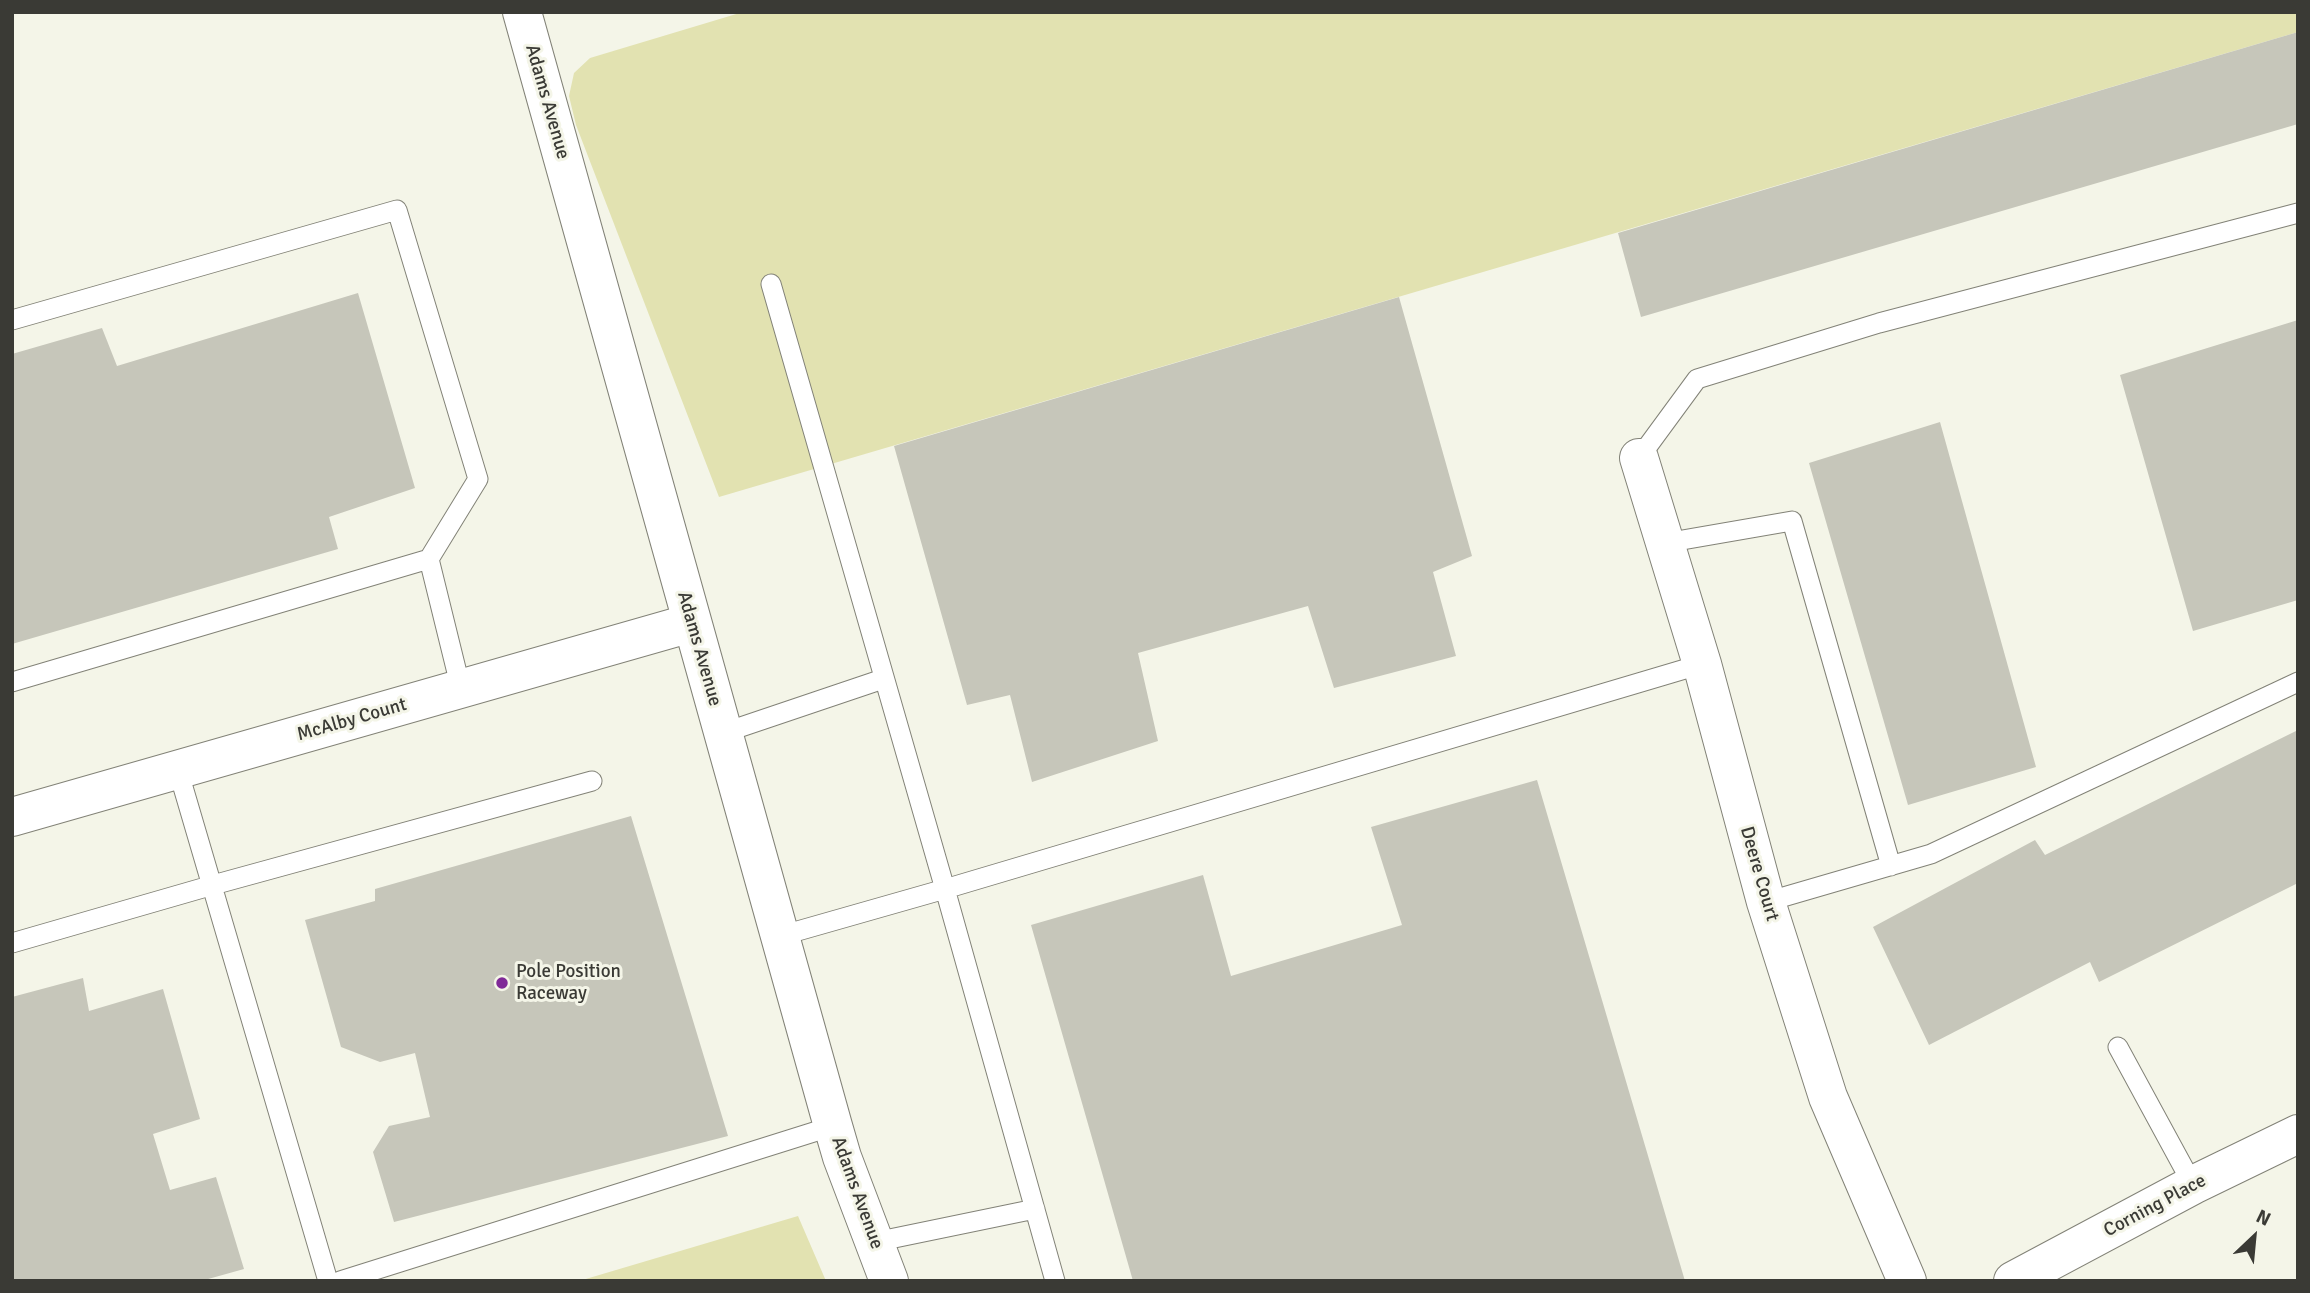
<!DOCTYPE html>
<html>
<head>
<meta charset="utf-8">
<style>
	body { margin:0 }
	#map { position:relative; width:2310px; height:1293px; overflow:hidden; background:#f4f5e8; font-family:Signika,sans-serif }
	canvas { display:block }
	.frame { position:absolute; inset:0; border:14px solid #3a3a35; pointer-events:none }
	.north { position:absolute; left:2219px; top:1202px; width:70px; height:70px; -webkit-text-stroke:5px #f4f5e8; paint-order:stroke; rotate:26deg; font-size:19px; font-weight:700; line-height:28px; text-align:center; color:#3a3a35 }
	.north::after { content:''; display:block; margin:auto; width:24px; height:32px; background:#3a3a35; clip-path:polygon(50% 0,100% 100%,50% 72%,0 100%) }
</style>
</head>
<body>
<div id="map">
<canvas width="2310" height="1293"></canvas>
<div class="frame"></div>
<div class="north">N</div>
</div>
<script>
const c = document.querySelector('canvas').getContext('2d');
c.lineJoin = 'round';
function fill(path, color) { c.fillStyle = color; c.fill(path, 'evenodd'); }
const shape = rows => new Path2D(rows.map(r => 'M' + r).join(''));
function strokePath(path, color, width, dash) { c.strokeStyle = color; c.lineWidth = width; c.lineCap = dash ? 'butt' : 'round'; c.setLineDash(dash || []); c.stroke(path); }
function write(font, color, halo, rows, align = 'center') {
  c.font = font + ' Signika,sans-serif'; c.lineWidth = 6; c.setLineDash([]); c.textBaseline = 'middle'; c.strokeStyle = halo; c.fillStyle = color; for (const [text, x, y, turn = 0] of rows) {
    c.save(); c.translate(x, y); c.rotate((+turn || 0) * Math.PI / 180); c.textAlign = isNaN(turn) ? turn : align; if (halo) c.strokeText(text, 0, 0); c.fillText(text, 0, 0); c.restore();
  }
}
fill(shape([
	[743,12,2298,12,2298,32,719,497,576,125,569,96,574,73,590,58],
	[798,1216,826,1281,579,1281]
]), '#e2e2b1');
fill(shape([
	[2298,32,2298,124,1641,317,1618,233],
	[358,293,415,488,329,517,338,549,12,644,12,354,102,328,117,366],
	[1399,297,1472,556,1433,572,1456,656,1334,688,1308,606,1138,653,1158,741,1032,782,1010,695,967,705,894,446],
	[2298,320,2298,600,2193,631,2120,375],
	[1940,422,2036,767,1908,805,1809,463],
	[2298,730,2298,883,2099,982,2090,962,1929,1045,1873,927,2035,840,2045,855],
	[1537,780,1685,1281,1133,1281,1031,925,1203,875,1231,976,1402,925,1371,827],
	[631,816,728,1136,394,1222,373,1152,389,1126,430,1117,415,1053,380,1062,341,1047,305,920,375,901,375,889],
	[83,978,89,1011,163,989,200,1119,153,1134,170,1190,216,1177,244,1269,201,1281,12,1281,12,997]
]), '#c6c6ba');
const service = shape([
	[771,284,945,889,1055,1281],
	[12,320,397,210,478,479,429,559,461,689],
	[1639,458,1697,379,1879,323,2298,213],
	[1665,543,1792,521,1891,866],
	[12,682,429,559],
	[723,733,883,679],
	[178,770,328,1281],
	[1766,902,1931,854,2298,682],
	[780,936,945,889,1702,664],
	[12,943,213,885,592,781],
	[2118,1047,2193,1185],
	[875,1242,1035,1209],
	[340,1281,833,1126]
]);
const minor = shape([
	[1639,458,1702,664,1766,902,1828,1097,1907,1281],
	[12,817,691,623]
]);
const tertiary = shape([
	[522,12,833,1126,842,1157,889,1281],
	[2013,1281,2193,1185,2298,1134]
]);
strokePath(service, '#828277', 21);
strokePath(minor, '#828277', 40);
strokePath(tertiary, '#828277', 40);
strokePath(service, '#fff', 19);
strokePath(minor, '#fff', 38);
strokePath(tertiary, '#fff', 38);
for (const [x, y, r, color] of [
	[502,983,7,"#7f2997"]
]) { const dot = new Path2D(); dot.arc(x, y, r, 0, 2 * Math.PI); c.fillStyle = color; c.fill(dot); strokePath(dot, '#f4f5e8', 2.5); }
write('19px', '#3a3a35', '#f4f5e8', [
	["Adams Avenue",547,102,74],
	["Adams Avenue",699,649,74],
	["McAlby Count",352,720,-16],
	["Deere Court",1759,874,74],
	["Adams Avenue",857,1193,70],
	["Corning Place",2155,1206,-28]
]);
write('19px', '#3a3a35', '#f4f5e8', [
	["Pole Position",516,972],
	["Raceway",516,994]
], 'left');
</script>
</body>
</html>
